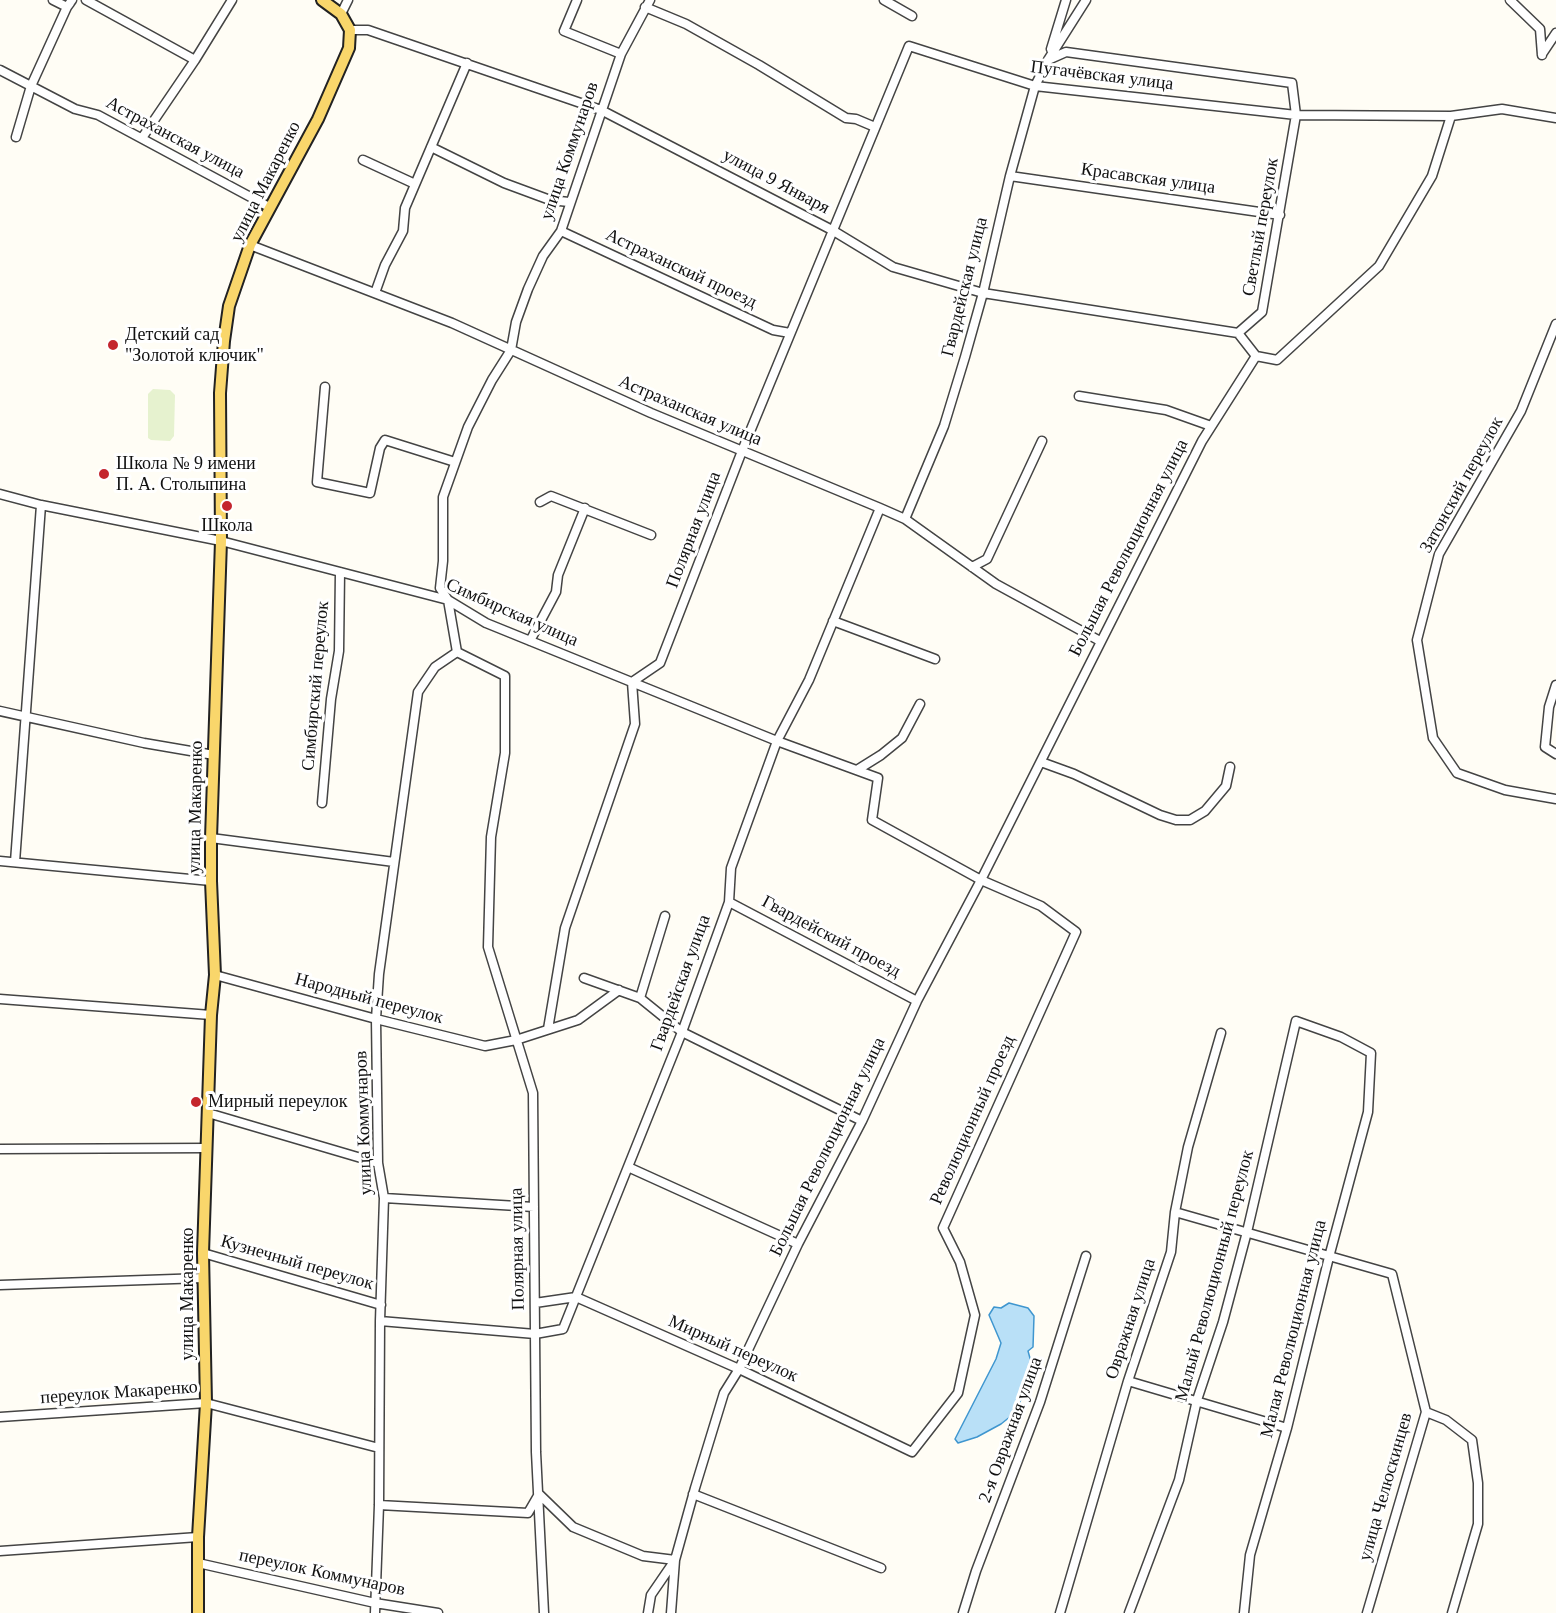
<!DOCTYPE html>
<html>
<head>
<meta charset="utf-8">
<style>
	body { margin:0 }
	canvas { display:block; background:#fffdf5 }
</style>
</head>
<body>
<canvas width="1556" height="1613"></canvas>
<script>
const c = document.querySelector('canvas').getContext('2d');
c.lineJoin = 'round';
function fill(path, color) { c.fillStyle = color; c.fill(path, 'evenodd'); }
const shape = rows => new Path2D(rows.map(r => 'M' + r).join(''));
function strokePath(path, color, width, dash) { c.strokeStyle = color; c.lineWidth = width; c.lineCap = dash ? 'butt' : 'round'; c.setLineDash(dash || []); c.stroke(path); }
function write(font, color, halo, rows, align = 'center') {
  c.font = font + ' "Times New Roman",serif'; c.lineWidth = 6; c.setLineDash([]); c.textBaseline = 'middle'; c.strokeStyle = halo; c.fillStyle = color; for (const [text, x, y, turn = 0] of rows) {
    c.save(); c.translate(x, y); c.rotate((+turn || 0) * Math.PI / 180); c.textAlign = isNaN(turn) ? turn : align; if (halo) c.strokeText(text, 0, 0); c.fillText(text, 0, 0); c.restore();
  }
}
fill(shape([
	[153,389,170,390,175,395,174,436,170,441,151,440,148,438,148,394]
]), '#e6f2cf');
const water = shape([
	[1009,1303,1028,1308,1034,1316,1033,1347,1028,1351,1033,1369,1016,1412,1001,1424,977,1437,958,1443,955,1439,996,1359,1001,1343,989,1315,994,1307,1001,1308,1009,1303]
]);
fill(water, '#b9e0f7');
strokePath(water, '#3f96cf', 1.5);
const minor = shape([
	[53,0,67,7,70,3],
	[86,0,195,60],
	[577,0,564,31,621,54],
	[884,0,912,16],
	[1510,0,1540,29,1542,55],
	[645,7,686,24,759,65,846,118,856,119,875,127],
	[341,14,348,0],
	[350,30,368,30,601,110,832,230,893,267,983,293,1238,333],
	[1051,49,1066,0],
	[1542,54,1556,33],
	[1048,60,1066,52,1292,83,1296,115,1262,312,1238,333],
	[0,70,75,109,98,115,269,207],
	[16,137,31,86,67,7,72,0],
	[142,138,195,60,232,0],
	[431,147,504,183,550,200,569,202],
	[363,160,415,184],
	[1010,176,1280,215],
	[561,231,773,330,790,333],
	[250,245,452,323,651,413,880,508,905,519,996,584,1100,641],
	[375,293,385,265,403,231,405,208,467,63],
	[1556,324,1521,411,1439,554,1417,640,1433,738,1457,773,1505,790,1556,799],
	[1256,356,1277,360,1379,266,1432,176,1451,116],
	[325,387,317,482,370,493,380,448,385,440,455,462],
	[1079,396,1166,410,1211,426],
	[0,494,41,505,221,541,448,600,486,623,777,741,878,778,872,820,981,880,1041,906,1076,932,943,1228,960,1262,975,1315,958,1393,912,1452,739,1369,576,1297,535,1303],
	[540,502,551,496,651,535],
	[905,519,944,426,965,357,983,293,1010,176,1035,86,1048,60,1086,0],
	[972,567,987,559,1042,441],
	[833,621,935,659],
	[530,641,556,592,558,575,585,508],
	[457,652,505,676,505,753,491,837,488,947,533,1093,536,1452,544,1613],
	[1556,685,1549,707,1545,747,1556,754],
	[0,711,144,743,214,755],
	[1041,762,1074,774,1160,815,1176,820,1190,820,1205,811,1226,786,1230,767],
	[857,770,881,755,902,738,920,704],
	[322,803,331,699,339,651,340,572],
	[211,838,394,862],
	[0,861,211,881],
	[15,862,41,505],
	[729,902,917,1001],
	[215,975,376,1019,485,1046,516,1040,578,1020,619,990],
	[584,978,640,998,682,1032,862,1121],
	[640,998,665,916],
	[0,999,211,1015],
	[548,1029,565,928,635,724,632,682,660,663,742,451,909,46,1035,86,1296,115,1451,116,1502,109,1556,118],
	[208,1113,378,1163],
	[0,1149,207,1148],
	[628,1167,798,1244],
	[384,1198,534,1207],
	[1175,1212,1392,1274,1426,1412,1367,1613],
	[203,1253,381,1305],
	[0,1285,203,1278],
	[380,1321,535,1334,563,1329,682,1032,729,902,731,868,777,741,809,680,880,508],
	[1128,1381,1287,1428],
	[1426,1412,1446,1420,1472,1440,1478,1483,1478,1524,1452,1613],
	[0,1417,206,1403,379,1448],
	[693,1494,881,1568],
	[379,1505,528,1513,539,1494,573,1527,643,1556,675,1560,651,1595,648,1613],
	[0,1551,198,1537],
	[198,1563,375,1603,438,1613],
	[375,1613,379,1505,380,1321,384,1198,378,1163,376,1019,379,974,418,692,435,667,457,652,448,600,440,588,443,561,443,497,468,427,492,380,511,350,516,322,528,289,543,256,561,231,621,54,650,0],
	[671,1613,675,1560,695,1488,724,1393,739,1369,798,1244,862,1121,917,1001,981,880,1202,441,1256,356,1238,333],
	[963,1613,976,1571,1040,1402,1086,1256],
	[1060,1613,1128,1381,1171,1252,1175,1212,1188,1147,1221,1033],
	[1129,1613,1179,1480,1197,1400,1223,1322,1247,1232,1296,1021,1341,1037,1371,1053,1368,1112,1329,1257,1287,1428,1250,1555,1244,1613]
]);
const major = shape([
	[198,1613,198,1537,206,1403,203,1253,211,1015,215,975,211,881,211,838,221,541,220,393,224,341,229,306,250,245,318,119,349,48,350,30,341,14,322,0]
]);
strokePath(minor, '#444', 11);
strokePath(major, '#222', 14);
strokePath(minor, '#fff', 8);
strokePath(major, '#f9d66b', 10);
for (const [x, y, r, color] of [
	[113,345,6,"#c4262e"],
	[104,474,6,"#c4262e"],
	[227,506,6,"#c4262e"],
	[196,1102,6,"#c4262e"]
]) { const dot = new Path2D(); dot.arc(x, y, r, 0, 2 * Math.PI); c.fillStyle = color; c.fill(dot); strokePath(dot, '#fff', 2); }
write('18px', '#111', '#fff', [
	["Пугачёвская улица",1102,76,7],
	["Астраханская улица",175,138,28],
	["улица Коммунаров",570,151,-71],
	["Красавская улица",1148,179,8],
	["улица Макаренко",266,182,-63],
	["улица 9 Января",776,182,28],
	["Светлый переулок",1261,227,-80],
	["Астраханский проезд",681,269,25],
	["Гвардейская улица",965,287,-76],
	["Астраханская улица",690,411,23],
	["Затонский переулок",1462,485,-61],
	["Полярная улица",694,530,-69],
	["Большая Революционная улица",1129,548,-63],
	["Симбирская улица",512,613,24],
	["Симбирский переулок",316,686,-85],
	["улица Макаренко",196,807,-89],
	["Гвардейский проезд",831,937,28],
	["Гвардейская улица",681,983,-70],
	["Народный переулок",369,999,15],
	["Революционный проезд",973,1120,-66],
	["улица Коммунаров",364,1123,-92],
	["Большая Революционная улица",828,1147,-64],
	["Полярная улица",518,1249,-91],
	["Кузнечный переулок",297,1263,16],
	["Малый Революционный переулок",1215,1276,-75],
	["улица Макаренко",188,1294,-90],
	["Овражная улица",1131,1319,-72],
	["Малая Революционная улица",1294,1329,-76],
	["Мирный переулок",733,1349,24],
	["переулок Макаренко",119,1393,-4],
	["2-я Овражная улица",1011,1430,-70],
	["улица Челюскинцев",1386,1487,-74],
	["переулок Коммунаров",322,1573,12]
]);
write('18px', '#111', '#fff', [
	["Детский сад",125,335],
	["\"Золотой ключик\"",125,356],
	["Школа № 9 имени",116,464],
	["П. А. Столыпина",116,485],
	["Школа",227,526,"center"],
	["Мирный переулок",208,1102]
], 'left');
</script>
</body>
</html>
